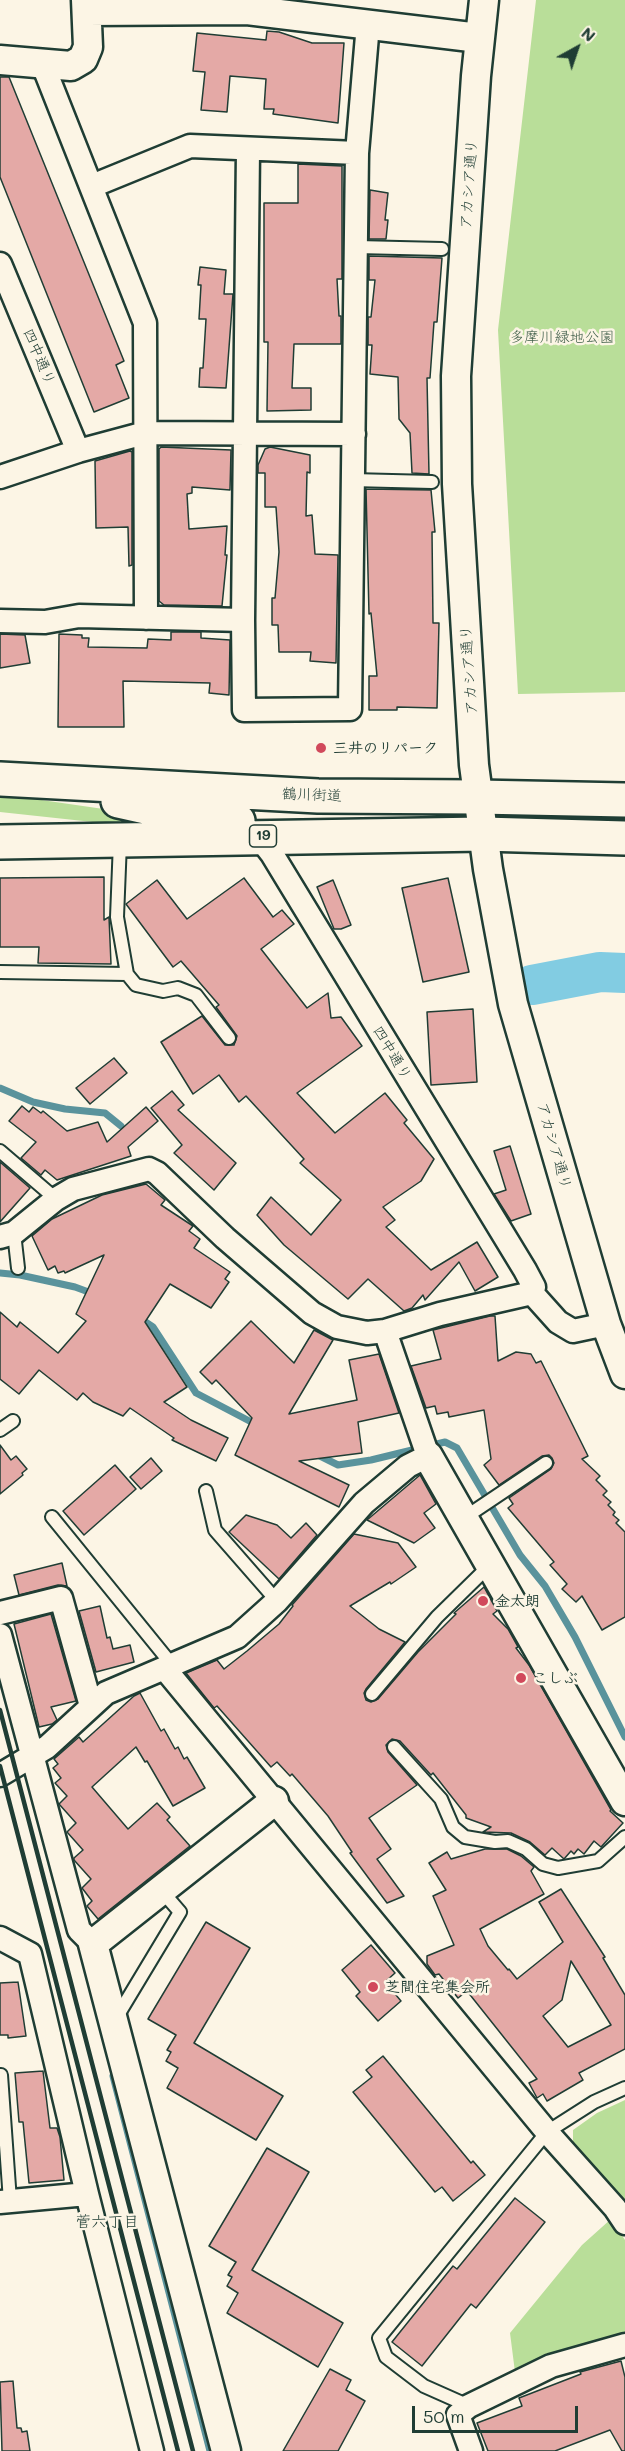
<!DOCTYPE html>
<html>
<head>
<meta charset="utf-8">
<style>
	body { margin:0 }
	#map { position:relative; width:625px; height:2451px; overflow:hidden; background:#fcf5e5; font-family:Mali,sans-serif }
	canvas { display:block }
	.north { position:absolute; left:547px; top:18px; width:60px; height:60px; -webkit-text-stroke:4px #fcf5e5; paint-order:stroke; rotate:40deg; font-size:16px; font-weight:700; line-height:24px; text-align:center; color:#1f3d34 }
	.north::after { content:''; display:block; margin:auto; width:21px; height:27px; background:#1f3d34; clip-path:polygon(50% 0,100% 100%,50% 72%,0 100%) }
	.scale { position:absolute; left:412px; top:2406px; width:166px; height:27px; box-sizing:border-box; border:3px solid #1f3d34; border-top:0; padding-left:8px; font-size:18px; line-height:21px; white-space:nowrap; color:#1f3d34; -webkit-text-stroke:4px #fcf5e5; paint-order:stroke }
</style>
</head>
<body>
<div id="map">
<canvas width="625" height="2451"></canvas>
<div class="north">N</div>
<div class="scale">50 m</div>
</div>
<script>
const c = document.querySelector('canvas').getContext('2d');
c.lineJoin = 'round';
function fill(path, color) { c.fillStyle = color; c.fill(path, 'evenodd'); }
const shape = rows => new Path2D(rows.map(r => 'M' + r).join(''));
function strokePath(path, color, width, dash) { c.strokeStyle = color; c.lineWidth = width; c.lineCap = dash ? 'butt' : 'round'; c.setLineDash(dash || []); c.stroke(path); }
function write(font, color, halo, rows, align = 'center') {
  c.font = font + ' Mali,"Klee One",sans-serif'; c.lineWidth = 5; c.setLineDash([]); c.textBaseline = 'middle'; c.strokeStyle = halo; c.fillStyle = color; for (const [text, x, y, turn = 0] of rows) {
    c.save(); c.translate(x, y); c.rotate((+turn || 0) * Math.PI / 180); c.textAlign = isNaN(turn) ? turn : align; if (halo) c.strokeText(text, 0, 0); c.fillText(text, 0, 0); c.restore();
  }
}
fill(shape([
	[536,0,625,0,625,692,518,694,498,330],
	[0,794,145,815,185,825,102,823,0,812],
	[625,2100,625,2207,573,2143,573,2130,597,2113],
	[611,2219,625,2240,625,2332,544,2358,515,2372,510,2333,582,2245]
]), '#b9de99');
strokePath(shape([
	[0,1088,33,1102,65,1109,105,1113,121,1126],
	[0,1273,20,1275,75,1287,94,1294],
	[138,1317,153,1327,196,1393,257,1425],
	[318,1455,338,1465,371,1460,445,1442,457,1448,520,1555,545,1586,575,1637,625,1737],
	[113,2076,210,2451]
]), '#5a939c', 7);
strokePath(shape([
	[532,985,600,972,625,973]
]), '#82cce2', 40);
const building = shape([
	[267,31,279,32,312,43,344,43,338,123,273,114,274,109,264,109,266,79,230,76,227,112,201,110,205,72,193,71,197,33,266,40,267,31],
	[0,77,9,77,124,361,116,365,129,398,94,412,0,177,0,77],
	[298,164,342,166,342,279,337,279,339,316,341,316,341,344,294,344,292,388,311,388,311,410,267,411,268,342,264,342,264,203,298,203,298,164],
	[370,190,388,193,385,220,388,220,386,239,369,239,370,190],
	[369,256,442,258,437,322,434,322,430,378,427,378,429,474,412,473,410,433,399,419,398,377,370,374,372,345,368,345,368,317,371,317,375,280,369,280,369,256],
	[200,267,226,270,224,294,233,294,226,388,199,387,200,368,203,368,206,319,199,319,201,285,198,285,200,267],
	[161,447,231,450,230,490,192,487,192,493,187,494,189,529,227,526,225,555,227,555,222,606,164,605,159,601,159,449,161,447],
	[270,447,310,455,310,473,307,472,306,516,312,515,315,554,338,555,336,663,310,661,311,652,279,652,278,625,272,625,272,598,275,598,279,552,276,507,265,507,265,473,258,473,258,465,265,449,270,447],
	[130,451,132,452,132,565,129,566,128,527,96,528,95,461,130,451],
	[366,489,431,490,435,532,432,532,433,623,439,623,437,708,397,707,397,710,369,710,369,676,377,676,371,613,369,614,366,489],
	[171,632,201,632,201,638,230,640,229,695,209,693,210,683,123,681,124,727,58,727,59,634,82,635,82,638,89,638,88,647,147,648,148,639,171,640,171,632],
	[0,634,25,635,30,663,0,668,0,634],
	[104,877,104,920,109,917,111,964,38,963,39,947,0,947,0,878,104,877],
	[244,878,273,917,282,910,294,924,261,949,307,1008,328,993,331,1018,341,1017,362,1046,297,1093,335,1133,385,1093,407,1120,404,1123,434,1159,421,1181,383,1207,395,1220,386,1227,431,1270,477,1242,498,1277,475,1291,459,1262,425,1300,423,1295,412,1308,404,1311,368,1279,348,1299,284,1245,257,1215,271,1197,311,1235,341,1200,300,1163,304,1159,246,1096,239,1102,219,1075,193,1094,161,1042,202,1016,225,1045,234,1045,237,1036,216,1007,219,1005,181,961,173,967,126,904,157,880,187,919,244,878],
	[448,878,469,972,423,982,402,888,448,878],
	[333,880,351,925,341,929,334,929,317,887,333,880],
	[473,1009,477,1082,431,1085,427,1012,473,1009],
	[114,1058,127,1073,90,1104,76,1088,114,1058],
	[172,1091,184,1105,178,1110,236,1163,214,1190,174,1153,182,1145,151,1108,172,1091],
	[22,1106,29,1112,33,1107,41,1113,43,1111,67,1131,98,1122,107,1142,146,1107,158,1121,128,1147,131,1156,57,1180,45,1170,41,1175,21,1158,36,1142,9,1121,22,1106],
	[510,1146,531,1214,511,1221,494,1194,506,1190,494,1151,510,1146],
	[0,1162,30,1188,0,1222,0,1162],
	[146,1184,165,1200,161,1205,193,1226,189,1231,200,1239,194,1248,230,1272,225,1279,229,1282,211,1308,170,1284,145,1322,187,1387,164,1402,191,1420,228,1438,216,1461,172,1440,174,1438,130,1408,123,1416,93,1402,83,1393,77,1400,39,1370,19,1394,0,1379,0,1312,17,1327,20,1322,58,1353,86,1321,76,1314,104,1255,65,1273,64,1271,58,1273,55,1266,48,1270,32,1236,52,1219,102,1195,146,1184],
	[490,1316,495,1316,498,1361,516,1352,531,1354,536,1363,541,1361,588,1456,582,1459,600,1476,596,1480,607,1491,603,1495,611,1502,608,1505,615,1512,613,1515,619,1520,616,1523,625,1532,625,1617,602,1630,582,1596,576,1602,562,1589,567,1584,550,1565,554,1562,508,1508,513,1504,509,1498,551,1469,554,1463,552,1458,549,1455,542,1456,499,1485,484,1465,491,1459,484,1410,449,1417,448,1412,437,1414,435,1406,426,1408,411,1366,441,1359,433,1330,490,1316],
	[251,1321,294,1363,314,1330,333,1340,289,1414,357,1400,349,1360,379,1354,399,1413,358,1422,362,1453,299,1461,349,1485,339,1507,235,1455,252,1418,216,1380,212,1384,200,1372,251,1321],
	[0,1445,11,1460,16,1456,27,1469,22,1473,23,1475,0,1494,0,1445],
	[151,1458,162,1471,141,1489,130,1477,151,1458],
	[115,1465,136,1489,84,1535,63,1511,115,1465],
	[420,1475,436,1504,424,1513,435,1528,414,1543,367,1520,420,1475],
	[246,1515,277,1525,291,1538,306,1523,317,1535,279,1579,229,1532,246,1515],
	[354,1534,398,1543,416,1567,391,1584,390,1582,350,1606,379,1629,405,1642,366,1689,364,1693,366,1700,371,1702,378,1699,418,1652,456,1614,454,1613,484,1587,497,1611,493,1614,508,1629,518,1647,516,1648,529,1665,611,1810,610,1811,623,1823,601,1847,594,1841,584,1854,578,1849,574,1854,571,1851,564,1859,552,1848,545,1855,530,1842,511,1833,483,1832,491,1827,466,1818,466,1815,433,1773,431,1775,400,1741,392,1739,386,1745,388,1752,417,1785,369,1818,391,1849,377,1859,404,1896,387,1903,350,1853,352,1852,328,1816,292,1774,290,1776,277,1762,271,1767,217,1706,214,1708,186,1673,217,1660,224,1669,247,1651,279,1624,293,1606,292,1605,354,1534],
	[62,1563,67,1586,58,1585,19,1595,14,1575,62,1563],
	[100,1606,107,1638,110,1637,113,1649,130,1645,134,1662,96,1672,79,1611,100,1606],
	[51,1614,76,1701,51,1707,57,1720,52,1724,39,1727,14,1624,51,1614],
	[140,1693,161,1731,164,1729,175,1749,178,1747,184,1759,187,1757,205,1788,173,1806,147,1761,145,1762,136,1747,92,1787,128,1829,157,1803,170,1817,167,1820,190,1846,98,1919,87,1906,92,1901,82,1888,91,1879,74,1860,74,1858,83,1850,67,1832,76,1823,59,1804,67,1796,55,1783,61,1778,53,1768,58,1764,54,1759,79,1737,83,1742,134,1696,140,1693],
	[485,1849,507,1849,521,1856,534,1867,531,1871,544,1894,480,1929,488,1946,508,1970,509,1969,517,1979,563,1942,539,1902,561,1889,605,1957,603,1958,625,1995,625,2049,579,2073,583,2080,547,2101,543,2094,537,2098,529,2083,537,2079,467,1991,458,1998,439,1974,435,1975,427,1964,427,1956,454,1945,433,1896,446,1890,429,1863,447,1852,451,1859,485,1849],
	[571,1961,611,2025,568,2047,543,2016,562,2000,571,1961],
	[206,1922,250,1948,194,2043,283,2096,256,2140,167,2088,178,2068,166,2061,171,2052,167,2050,176,2035,148,2019,206,1922],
	[371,1945,395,1973,385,1982,401,2001,378,2021,356,1996,360,1992,342,1970,371,1945],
	[18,1982,26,2036,8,2038,8,2035,0,2035,0,1983,18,1982],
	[383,2056,471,2163,473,2161,485,2175,453,2201,442,2187,435,2192,353,2092,372,2077,366,2070,383,2056],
	[43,2071,50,2128,57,2128,60,2137,64,2180,29,2183,23,2122,19,2122,15,2073,43,2071],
	[267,2148,309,2172,252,2270,343,2323,318,2367,227,2313,238,2293,227,2286,232,2277,228,2275,236,2262,209,2246,267,2148],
	[515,2198,545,2222,476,2308,471,2304,422,2366,392,2342,453,2266,457,2269,515,2198],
	[621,2361,625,2377,625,2451,622,2451,610,2430,555,2451,488,2451,477,2423,522,2406,519,2398,581,2374,580,2372,621,2361],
	[330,2369,351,2380,346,2390,365,2401,338,2451,283,2451,330,2369],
	[13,2381,17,2428,21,2428,22,2432,27,2431,30,2451,2,2451,0,2382,13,2381]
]);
fill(building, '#e4a9a6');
strokePath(building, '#1f3d34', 1.5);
const service = shape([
	[357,247,442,249],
	[352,480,432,482],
	[0,972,127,974,117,917,120,842],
	[127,974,136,985,163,991,178,988,196,995,229,1038],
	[0,1151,56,1199],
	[14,1233,18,1268],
	[0,1430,13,1421],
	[206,1491,215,1530,277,1601],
	[52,1517,173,1666],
	[464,1518,546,1463],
	[372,1694,437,1617,490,1565],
	[394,1747,441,1799,453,1827,465,1837,495,1842,508,1841,526,1849,543,1864,558,1868,598,1861,625,1837],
	[115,2020,180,1912,161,1890],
	[1,2075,10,2201],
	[469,2406,424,2386,386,2357,379,2338,547,2132,594,2102,625,2088]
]);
const minor = shape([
	[43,65,145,323,146,618],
	[248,150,243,620,244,710,350,709,357,153],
	[92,186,190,146,357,153,368,24],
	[0,264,78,451],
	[0,477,78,451,145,433,354,434],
	[0,621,45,622,79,616,243,620],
	[258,836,272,854,525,1270,534,1287,532,1293],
	[0,1237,14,1233,56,1199,73,1189,149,1169,157,1173,225,1238,312,1313,337,1327,367,1333,385,1331,440,1314,532,1293],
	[532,1293,558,1322,573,1331,606,1324],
	[0,1613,61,1598,91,1706],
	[0,1635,79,1930,93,1944],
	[165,1669,547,2132,615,2208,625,2223],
	[0,1775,47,1747,106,1693,237,1637,277,1601,364,1503,408,1466,428,1456,385,1331],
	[0,1938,30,1954,87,2194,152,2451],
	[0,2202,87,2194],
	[471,2451,458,2415,469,2406,551,2366,625,2345]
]);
const tertiary = shape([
	[484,0,476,76,456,376,457,484,474,765,488,869,513,1004,606,1324,625,1374],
	[87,11,247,10,479,38],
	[0,60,71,66,83,59,88,47,86,0],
	[428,1456,625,1801],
	[226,2451,93,1944,274,1801]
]);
const primary = shape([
	[0,779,318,796,478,797,625,800],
	[118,801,181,815,238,821],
	[0,842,483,834,625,838]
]);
strokePath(service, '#1f3d34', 16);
strokePath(minor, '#1f3d34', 27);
strokePath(tertiary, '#1f3d34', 33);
strokePath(primary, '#1f3d34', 38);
strokePath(service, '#fcf5e5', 12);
strokePath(minor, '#fcf5e5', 22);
strokePath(tertiary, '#fcf5e5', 28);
strokePath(primary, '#fcf5e5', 33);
strokePath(shape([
	[0,1710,193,2451],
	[0,1766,178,2451]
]), '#1f3d34', 4.5);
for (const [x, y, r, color] of [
	[321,748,6,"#d1495b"],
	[483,1601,6,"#d1495b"],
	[521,1678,6,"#d1495b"],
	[373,1987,6,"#d1495b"]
]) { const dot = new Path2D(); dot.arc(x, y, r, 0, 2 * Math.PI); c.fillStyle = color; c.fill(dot); strokePath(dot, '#fcf5e5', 2); }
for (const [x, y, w] of [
	[263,836,27]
]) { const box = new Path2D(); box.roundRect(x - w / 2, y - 11, w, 22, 4.5); c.fillStyle = '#fcf5e5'; c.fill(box); strokePath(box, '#1f3d34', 1.5); }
write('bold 14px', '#1f3d34', null, [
	["19",263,836]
]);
write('15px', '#1f3d34', '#fcf5e5', [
	["アカシア通り",469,184,-86],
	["四中通り",39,357,67],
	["アカシア通り",469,670,-94],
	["鶴川街道",312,795,2],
	["四中通り",392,1053,59],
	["アカシア通り",554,1146,74]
]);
write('15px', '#3e5d48', '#fcf5e5', [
	["多摩川緑地公園",562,337]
]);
write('bold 15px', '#1f3d34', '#fcf5e5', [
	["三井のリパーク",333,748],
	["金太朗",495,1601],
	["こしぶ",533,1678],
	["芝間住宅集会所",385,1987]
], 'left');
write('16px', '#1f3d34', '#fcf5e5', [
	["菅六丁目",107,2222]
]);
</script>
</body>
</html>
